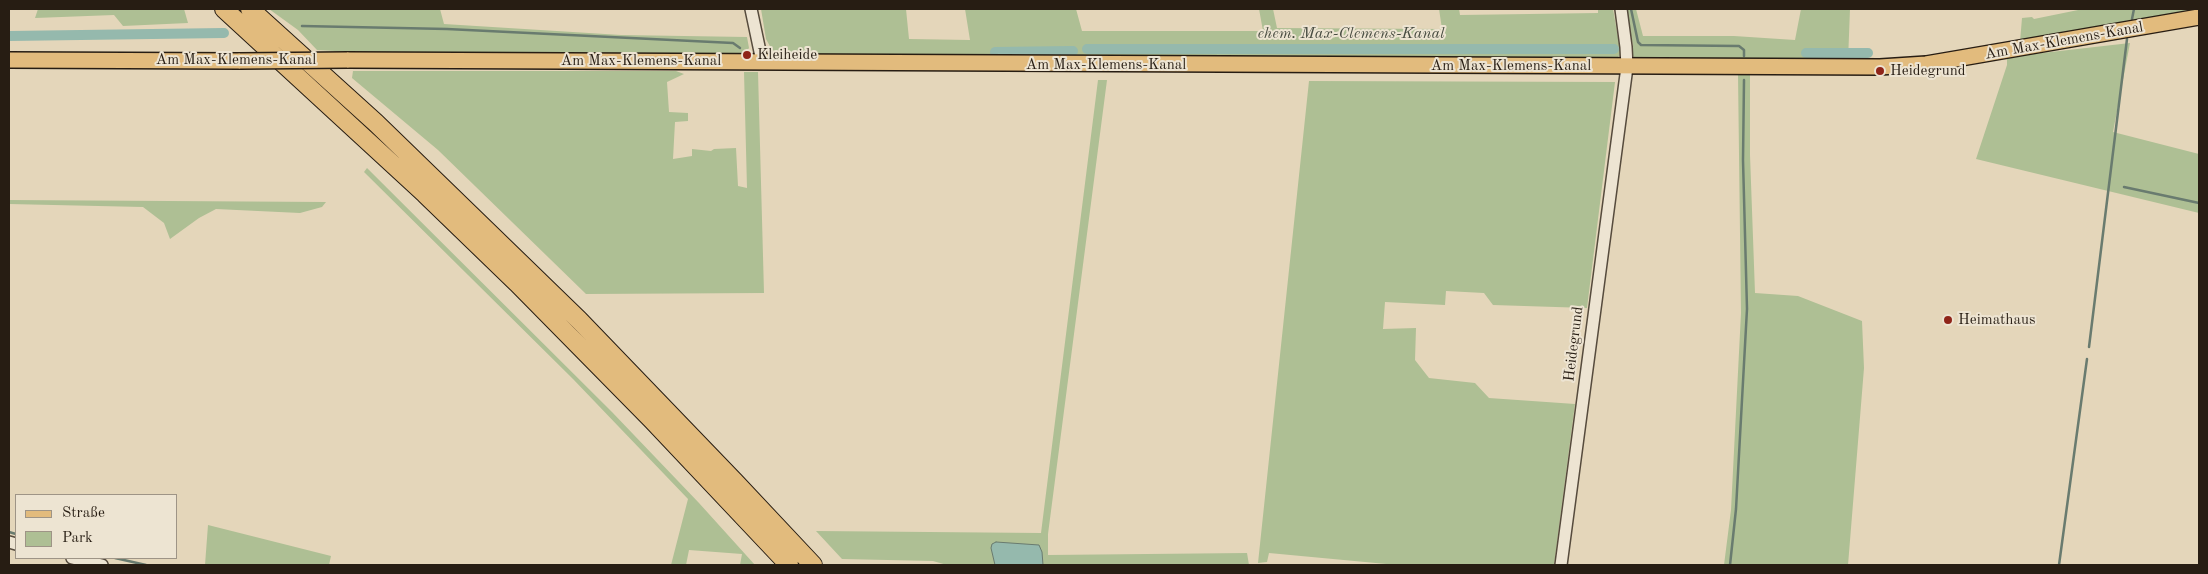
<!DOCTYPE html>
<html>
<head>
<meta charset="utf-8">
<style>
	body { margin:0 }
	#map { position:relative; width:2208px; height:574px; overflow:hidden; background:#e4d6ba; font-family:"Old Standard TT",serif }
	canvas { display:block }
	.frame { position:absolute; inset:0; border:10px solid #271d13; pointer-events:none }
	.legend { position:absolute; left:15px; top:494px; width:162px; height:65px; box-sizing:border-box; background:#ede4d2; border:1px solid #9e9486; margin:0; padding:6px 9px; list-style:none; font-size:15px; color:#271d13 }
	.legend li { display:flex; align-items:center; gap:10px; height:25px }
	.legend b { width:25px; border:1px solid #9e9486 }
</style>
</head>
<body>
<div id="map">
<canvas width="2208" height="574"></canvas>
<div class="frame"></div>
<ul class="legend">
<li><b style="height:6px;background:#e2bb7d"></b>Straße</li>
<li><b style="height:14px;background:#aebf94"></b>Park</li>
</ul>
</div>
<script>
const c = document.querySelector('canvas').getContext('2d');
c.lineJoin = 'round';
function fill(path, color) { c.fillStyle = color; c.fill(path, 'evenodd'); }
const shape = rows => new Path2D(rows.map(r => 'M' + r).join(''));
function strokePath(path, color, width, dash) { c.strokeStyle = color; c.lineWidth = width; c.lineCap = dash ? 'butt' : 'round'; c.setLineDash(dash || []); c.stroke(path); }
function write(font, color, halo, rows, align = 'center') {
  c.font = font + ' "Old Standard TT",serif'; c.lineWidth = 4; c.setLineDash([]); c.textBaseline = 'middle'; c.strokeStyle = halo; c.fillStyle = color; for (const [text, x, y, turn = 0] of rows) {
    c.save(); c.translate(x, y); c.rotate((+turn || 0) * Math.PI / 180); c.textAlign = isNaN(turn) ? turn : align; if (halo) c.strokeText(text, 0, 0); c.fillText(text, 0, 0); c.restore();
  }
}
fill(shape([
	[38,9,184,9,188,23,123,26,114,15,35,18],
	[269,9,440,9,444,24,621,35,747,37,749,48,743,55,371,53,317,50,298,30],
	[761,9,906,9,909,39,970,40,965,9,1076,9,1082,31,1263,31,1259,9,1273,9,1277,28,1442,29,1439,9,1459,9,1460,15,1598,13,1598,9,1613,9,1621,55,1613,60,1030,59,782,54,772,50,766,39],
	[1625,9,1636,9,1643,36,1734,36,1795,40,1801,9,1850,9,1848,61,1635,60,1632,53,1633,45],
	[2083,9,2199,9,2199,11,2020,42,2022,18,2032,17,2034,19],
	[2130,43,2113,132,2199,154,2199,213,1976,159,2007,65,2007,57],
	[353,71,676,71,684,74,667,82,669,112,688,113,688,121,675,122,673,159,692,156,692,149,711,151,714,149,736,148,738,186,747,188,744,72,758,72,764,293,586,294,438,150,352,78],
	[1738,74,1750,74,1750,155,1755,293,1798,296,1862,321,1864,368,1848,565,1724,565,1731,510,1741,313],
	[1098,80,1107,80,1048,534,1048,555,1247,553,1249,565,947,565,933,561,842,559,816,531,1041,533],
	[1309,81,1615,82,1587,308,1493,305,1484,293,1446,291,1445,305,1385,302,1383,329,1416,328,1415,360,1429,378,1475,383,1489,398,1575,404,1554,565,1397,565,1269,553,1267,562,1258,563],
	[367,168,612,412,699,503,755,565,740,565,742,554,689,550,686,565,671,565,688,499,573,379,364,172],
	[9,200,326,202,322,207,300,213,216,209,199,218,170,239,164,223,143,207,9,204],
	[208,525,331,556,329,565,205,565]
]), '#aebf94');
const water = shape([
	[996,542,1039,545,1042,552,1043,565,995,565,991,548,992,544,996,542]
]);
fill(water, '#95b9ad');
strokePath(water, '#697b6f', 1);
strokePath(shape([
	[1631,9,1638,42,1641,45,1739,46,1744,50,1744,56],
	[2132,19,2134,9],
	[302,26,447,29,733,43,740,48],
	[2124,187,2199,203],
	[2089,347,2127,39],
	[9,532,16,534],
	[115,558,146,565],
	[1730,565,1736,509,1747,309,1743,160,1744,80],
	[2059,565,2087,359]
]), '#697b6f', 2.5);
strokePath(shape([
	[9,36,224,33],
	[1087,49,1614,49],
	[995,52,1073,51],
	[1806,53,1868,53]
]), '#95b9ad', 10);
const minor = shape([
	[751,9,762,61],
	[9,542,16,544],
	[72,558,102,565],
	[1561,565,1627,67,1626,47,1621,9]
]);
const major = shape([
	[9,60,240,61],
	[347,60,1880,67,1926,64,1967,57,2199,17]
]);
const highway = shape([
	[224,9,425,194,517,283,652,420,789,565],
	[250,9,376,123,579,320,735,482,813,565]
]);
strokePath(minor, '#564b3d', 14);
strokePath(major, '#271d13', 18);
strokePath(highway, '#271d13', 20);
strokePath(minor, '#ede4d2', 11);
strokePath(major, '#e2bb7d', 15);
strokePath(highway, '#e2bb7d', 18);
const majorBridge = shape([
	[240,61,347,60]
]);
strokePath(majorBridge, '#271d13', 18, []);
strokePath(majorBridge, '#e2bb7d', 15);
for (const [x, y, r, color] of [
	[747,55,5,"#8f2418"],
	[1880,71,5,"#8f2418"],
	[1948,320,5,"#8f2418"]
]) { const dot = new Path2D(); dot.arc(x, y, r, 0, 2 * Math.PI); c.fillStyle = color; c.fill(dot); strokePath(dot, '#ede4d2', 2); }
write('15px', '#271d13', '#ede4d2', [
	["Am Max-Klemens-Kanal",2064,41,-10],
	["Am Max-Klemens-Kanal",236,60],
	["Am Max-Klemens-Kanal",641,61],
	["Am Max-Klemens-Kanal",1106,65],
	["Am Max-Klemens-Kanal",1511,66],
	["Heidegrund",1574,344,-83]
]);
write('15px', '#271d13', '#ede4d2', [
	["Kleiheide",757,55],
	["Heidegrund",1890,71],
	["Heimathaus",1958,320]
], 'left');
write('italic 16px', '#484c41', '#ede4d2', [
	["ehem. Max-Clemens-Kanal",1351,34]
]);
</script>
</body>
</html>
